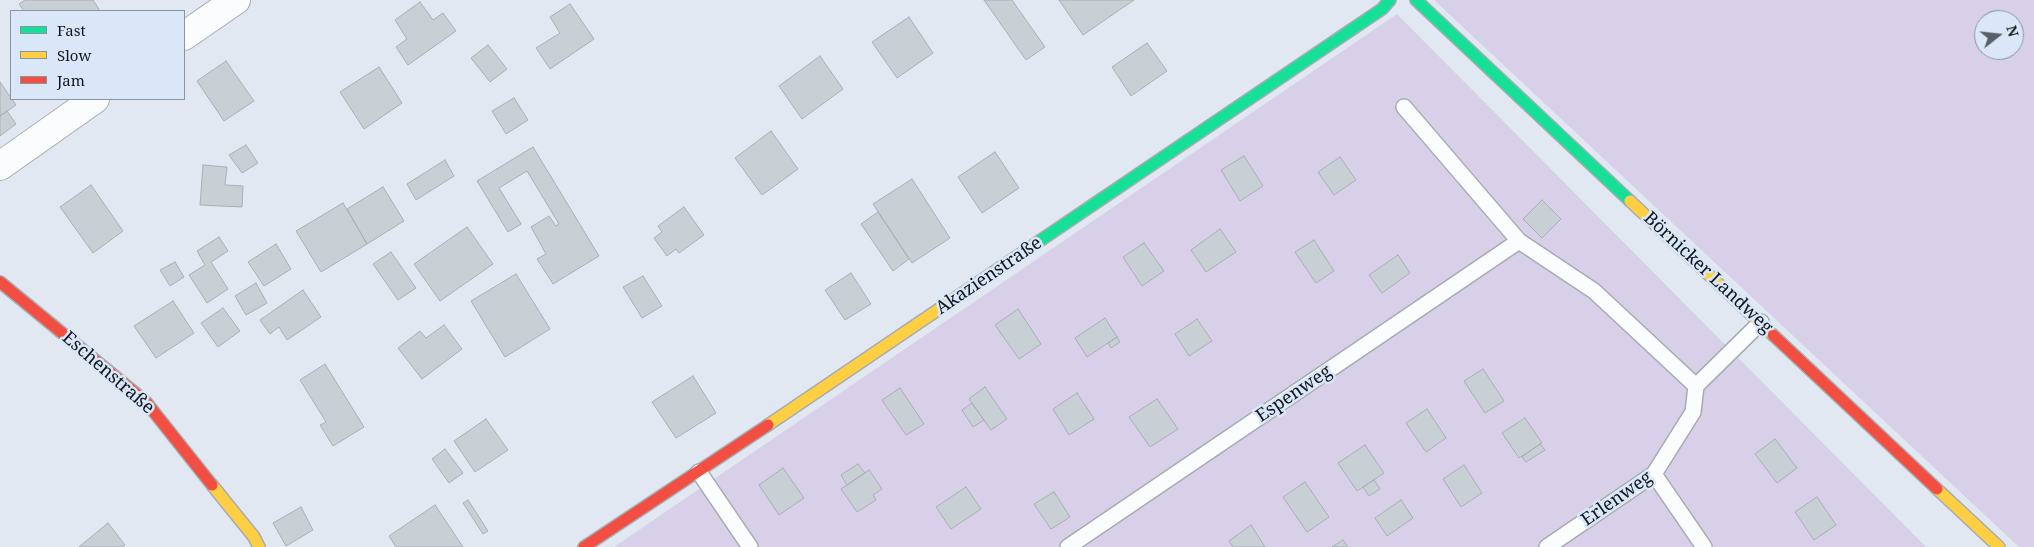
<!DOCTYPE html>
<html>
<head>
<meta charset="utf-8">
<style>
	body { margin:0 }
	#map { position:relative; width:2034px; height:547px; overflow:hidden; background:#e1e8f1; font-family:"Noto Serif",serif }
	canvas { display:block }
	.legend { position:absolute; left:10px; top:10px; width:175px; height:90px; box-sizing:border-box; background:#dae7f8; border:1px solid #8a93a0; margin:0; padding:6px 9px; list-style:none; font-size:15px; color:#12161c }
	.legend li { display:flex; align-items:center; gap:10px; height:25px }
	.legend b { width:25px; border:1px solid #8a93a0 }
	.north { position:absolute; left:1974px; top:10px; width:50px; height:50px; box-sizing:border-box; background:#dae7f8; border:1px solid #8a93a0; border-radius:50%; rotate:74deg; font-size:14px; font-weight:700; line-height:20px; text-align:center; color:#12161c }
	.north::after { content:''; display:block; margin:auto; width:18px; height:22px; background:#5a6067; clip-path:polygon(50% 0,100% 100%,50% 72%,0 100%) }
</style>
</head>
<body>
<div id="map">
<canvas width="2034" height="547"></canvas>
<ul class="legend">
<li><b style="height:6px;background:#16e098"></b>Fast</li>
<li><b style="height:6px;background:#ffcf43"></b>Slow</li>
<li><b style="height:6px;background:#f24e42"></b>Jam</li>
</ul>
<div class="north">N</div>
</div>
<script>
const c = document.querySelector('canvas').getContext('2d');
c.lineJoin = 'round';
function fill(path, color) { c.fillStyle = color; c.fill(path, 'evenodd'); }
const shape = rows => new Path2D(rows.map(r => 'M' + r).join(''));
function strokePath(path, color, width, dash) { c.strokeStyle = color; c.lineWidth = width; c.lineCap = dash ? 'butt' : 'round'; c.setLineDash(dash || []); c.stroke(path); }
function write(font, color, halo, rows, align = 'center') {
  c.font = font + ' "Noto Serif",serif'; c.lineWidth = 5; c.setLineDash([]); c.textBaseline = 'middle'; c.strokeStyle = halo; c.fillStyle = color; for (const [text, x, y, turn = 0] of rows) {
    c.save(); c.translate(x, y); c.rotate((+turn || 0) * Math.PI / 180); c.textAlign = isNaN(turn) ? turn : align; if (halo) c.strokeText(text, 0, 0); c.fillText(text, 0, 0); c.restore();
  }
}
fill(shape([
	[1434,0,2034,0,2034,547,2019,547],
	[1984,20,2014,20,2014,50,1984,50],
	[1397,14,1926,547,614,547]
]), '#d7d0e8');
const building = shape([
	[25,0,93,0,100,11,24,11,19,4,25,0],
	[984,0,1012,0,1045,47,1026,60,984,0],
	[1059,0,1134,0,1083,35,1059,0],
	[420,2,433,20,443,13,456,31,408,65,396,47,407,39,395,20,420,2],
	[570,4,594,39,550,69,536,48,560,33,550,17,570,4],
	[909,17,933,53,897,78,872,42,909,17],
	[1147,43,1167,71,1131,96,1112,67,1147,43],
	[488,45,507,69,490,82,471,58,488,45],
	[820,56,843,89,802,119,779,86,820,56],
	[226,61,254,101,224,121,197,81,226,61],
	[379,67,402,103,364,129,340,92,379,67],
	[0,82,16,105,0,116,0,82],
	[514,98,528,120,506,134,492,111,514,98],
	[7,111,16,124,0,136,0,116,7,111],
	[771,131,798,169,762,195,735,158,771,131],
	[246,145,258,163,242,173,229,155,246,145],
	[533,147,599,256,553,284,537,259,546,254,531,227,549,216,556,226,559,224,527,171,499,188,521,224,508,232,477,181,533,147],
	[995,152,1019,188,982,213,958,177,995,152],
	[1244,156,1263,186,1240,201,1221,170,1244,156],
	[1340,157,1356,180,1334,195,1318,172,1340,157],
	[445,160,454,176,416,200,407,184,445,160],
	[203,165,227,167,225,185,243,186,242,207,200,205,203,165],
	[912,179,950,238,912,263,873,204,912,179],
	[91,185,123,231,93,253,60,207,91,185],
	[383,187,404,221,367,244,347,209,383,187],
	[1542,200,1561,219,1542,238,1523,219,1542,200],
	[343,203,367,244,321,272,296,231,343,203],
	[684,207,704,235,679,253,676,249,667,256,654,238,662,232,658,226,684,207],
	[878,212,909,259,893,271,861,224,878,212],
	[467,227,493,264,440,301,414,264,467,227],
	[1220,229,1236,252,1206,272,1191,250,1220,229],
	[219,237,228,251,211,262,228,289,207,303,189,275,205,265,197,251,219,237],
	[1314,240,1334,271,1316,283,1295,252,1314,240],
	[1144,243,1164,271,1142,286,1123,257,1144,243],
	[276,244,291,269,264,286,248,262,276,244],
	[391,252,416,288,398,300,373,264,391,252],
	[1398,255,1410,273,1382,293,1369,275,1398,255],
	[175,262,184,277,170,286,160,270,175,262],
	[851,273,871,304,845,320,825,290,851,273],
	[516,274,550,329,505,357,471,301,516,274],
	[643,276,662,306,642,318,623,287,643,276],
	[256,283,267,303,246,315,235,296,256,283],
	[303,290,321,317,287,340,279,327,270,334,260,320,303,290],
	[173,301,194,333,156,358,134,326,173,301],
	[223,308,240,331,218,347,201,323,223,308],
	[1018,309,1041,344,1019,359,995,325,1018,309],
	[1105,318,1117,337,1087,357,1075,338,1105,318],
	[1197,319,1212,341,1189,356,1175,334,1197,319],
	[444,325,462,349,422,379,398,348,420,331,426,338,444,325],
	[1117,337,1120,342,1111,348,1108,343,1117,337],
	[325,364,364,427,333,446,320,425,326,422,300,380,325,364],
	[1483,369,1504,401,1485,413,1464,381,1483,369],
	[693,376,716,413,676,438,652,402,693,376],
	[985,387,1007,419,991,430,969,399,985,387],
	[900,388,924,424,906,435,882,400,900,388],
	[1077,393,1094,419,1069,435,1053,409,1077,393],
	[1157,399,1178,429,1150,447,1129,417,1157,399],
	[972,403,984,420,973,427,962,410,972,403],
	[1427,409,1446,438,1426,452,1406,423,1427,409],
	[1525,418,1542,443,1519,458,1502,433,1525,418],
	[486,419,508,450,475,472,454,441,486,419],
	[1775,439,1797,468,1777,483,1755,454,1775,439],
	[1540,444,1545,450,1526,462,1522,457,1540,444],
	[1365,445,1384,473,1357,491,1338,463,1365,445],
	[445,449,463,473,449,483,432,459,445,449],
	[858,464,865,473,847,485,841,475,858,464],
	[1464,465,1482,493,1461,507,1443,479,1464,465],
	[783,468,804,498,779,515,759,485,783,468],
	[869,470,882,489,873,495,876,500,857,512,841,489,869,470],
	[1374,480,1380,489,1369,496,1363,487,1374,480],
	[1305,482,1329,517,1307,532,1283,497,1305,482],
	[966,487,981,509,951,529,936,507,966,487],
	[1054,492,1070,517,1051,529,1034,504,1054,492],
	[1817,497,1836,525,1814,540,1795,512,1817,497],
	[468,500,488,531,483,534,463,503,468,500],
	[1401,500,1413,518,1387,536,1375,518,1401,500],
	[435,505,463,547,396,547,389,536,435,505],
	[301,507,313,530,286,546,273,523,301,507],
	[108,523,125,545,123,547,79,547,108,523],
	[1251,525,1265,547,1233,547,1229,541,1251,525],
	[1343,540,1348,547,1332,547,1343,540]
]);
fill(building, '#c8cfd5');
strokePath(building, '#a8afb6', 1);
const lane = shape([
	[1404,107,1519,241,1594,291,1696,386],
	[699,472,750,547],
	[1654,474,1704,547],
	[1068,547,1519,241],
	[1547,547,1654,474,1693,412,1696,386,1761,322]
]);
const street = shape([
	[184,36,236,0],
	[0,166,95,99]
]);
const fast = shape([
	[1416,0,1630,201],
	[1010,261,1382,9,1390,0]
]);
const slow = shape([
	[1630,201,1773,335],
	[768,425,1010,261],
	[212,485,254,537,259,547],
	[1937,489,1999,547]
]);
const jam = shape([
	[0,282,146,402,212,485],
	[1773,335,1937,489],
	[584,547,768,425]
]);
strokePath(lane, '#a6acb2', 18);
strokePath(street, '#a6acb2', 30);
strokePath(fast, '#a6acb2', 14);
strokePath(slow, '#a6acb2', 14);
strokePath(jam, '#a6acb2', 14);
strokePath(lane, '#fafcfd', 15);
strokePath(street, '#fafcfd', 28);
strokePath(fast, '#16e098', 11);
strokePath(slow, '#ffcf43', 11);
strokePath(jam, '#f24e42', 11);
write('18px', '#12161c', '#dae7f8', [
	["Börnicker Landweg",1708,273,43],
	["Akazienstraße",989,276,-34],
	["Eschenstraße",108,373,41],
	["Espenweg",1294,394,-34],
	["Erlenweg",1617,499,-35]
]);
</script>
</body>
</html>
